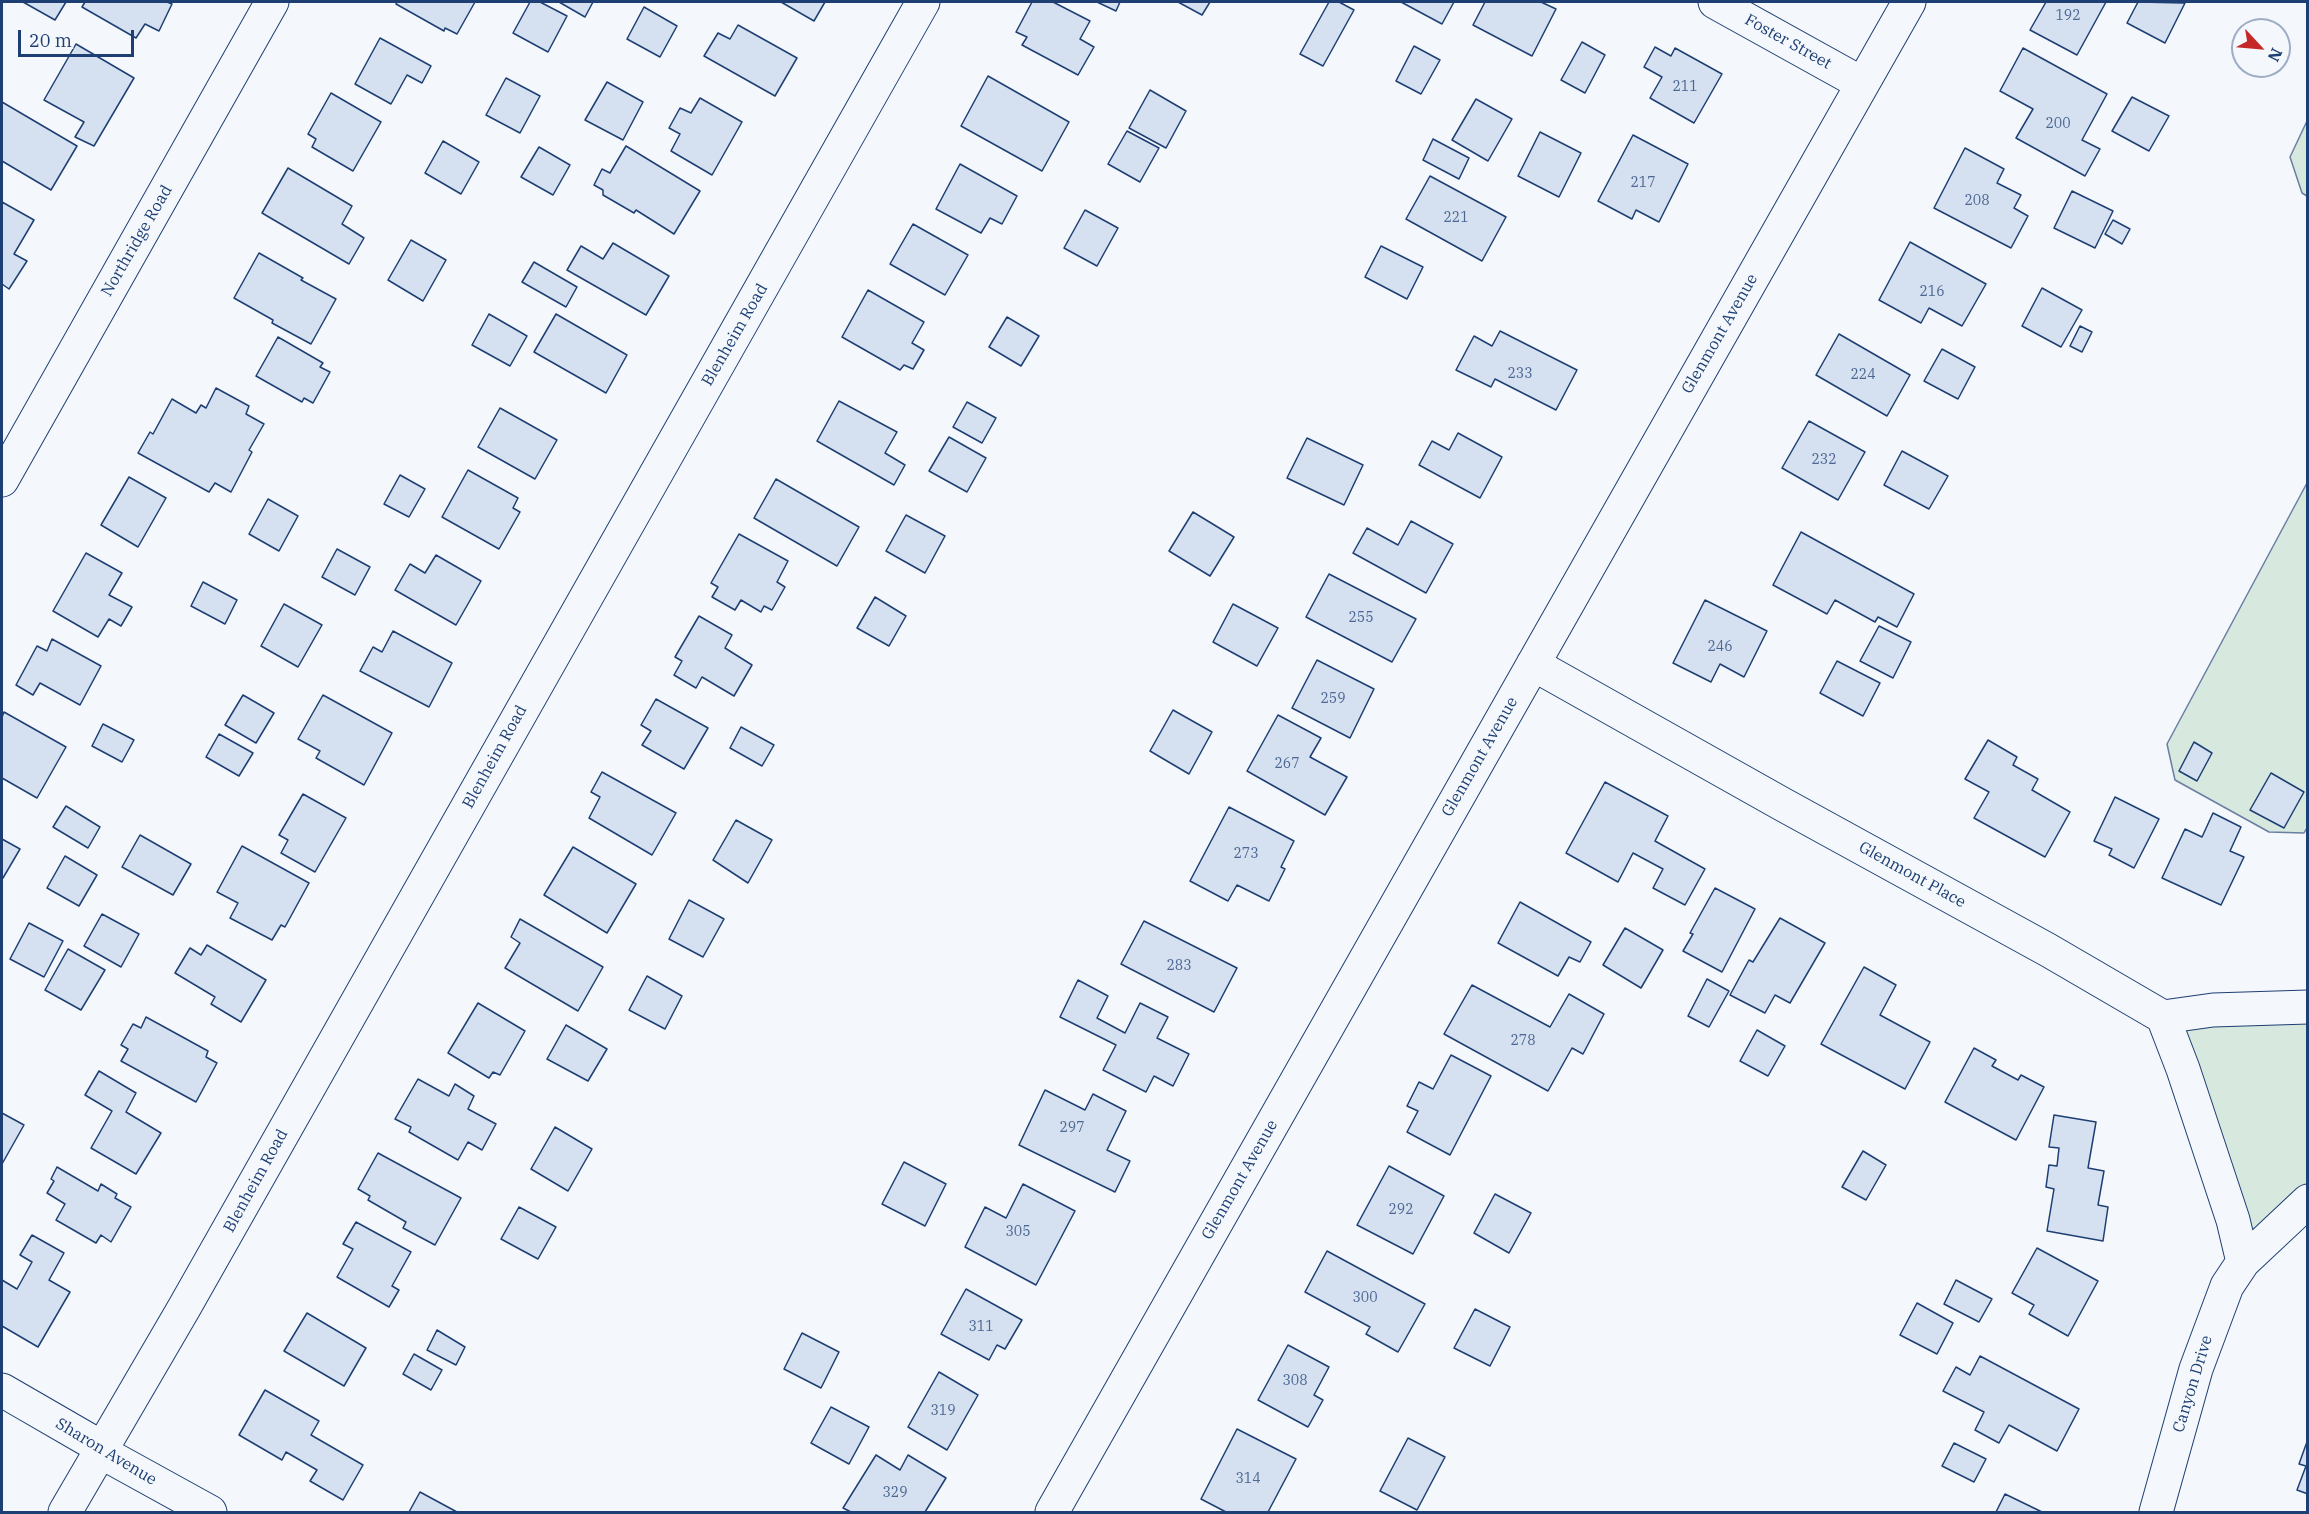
<!DOCTYPE html>
<html>
<head>
<meta charset="utf-8">
<style>
	body { margin:0 }
	#map { position:relative; width:2309px; height:1514px; overflow:hidden; background:#f4f7fb; font-family:"IBM Plex Serif",serif }
	canvas { display:block }
	.frame { position:absolute; inset:0; border:3px solid #1d3f73; pointer-events:none }
	.north { position:absolute; left:2231px; top:18px; width:60px; height:60px; box-sizing:border-box; background:#f4f7fb; border:2px solid #9eadc5; border-radius:50%; rotate:116deg; font-size:16px; font-weight:700; line-height:24px; text-align:center; color:#1d3f73 }
	.north::after { content:''; display:block; margin:auto; width:21px; height:27px; background:#c62828; clip-path:polygon(50% 0,100% 100%,50% 72%,0 100%) }
	.scale { position:absolute; left:18px; top:30px; width:116px; height:27px; box-sizing:border-box; border:3px solid #1d3f73; border-top:0; padding-left:8px; font-size:18px; line-height:21px; white-space:nowrap; color:#1d3f73; -webkit-text-stroke:4px #f4f7fb; paint-order:stroke }
</style>
</head>
<body>
<div id="map">
<canvas width="2309" height="1514"></canvas>
<div class="frame"></div>
<div class="north">N</div>
<div class="scale">20 m</div>
</div>
<script>
const c = document.querySelector('canvas').getContext('2d');
c.lineJoin = 'round';
function fill(path, color) { c.fillStyle = color; c.fill(path, 'evenodd'); }
const shape = rows => new Path2D(rows.map(r => 'M' + r).join(''));
function strokePath(path, color, width, dash) { c.strokeStyle = color; c.lineWidth = width; c.lineCap = dash ? 'butt' : 'round'; c.setLineDash(dash || []); c.stroke(path); }
function write(font, color, halo, rows, align = 'center') {
  c.font = font + ' "IBM Plex Serif",serif'; c.lineWidth = 4.5; c.setLineDash([]); c.textBaseline = 'middle'; c.strokeStyle = halo; c.fillStyle = color; for (const [text, x, y, turn = 0] of rows) {
    c.save(); c.translate(x, y); c.rotate((+turn || 0) * Math.PI / 180); c.textAlign = isNaN(turn) ? turn : align; if (halo) c.strokeText(text, 0, 0); c.fillText(text, 0, 0); c.restore();
  }
}
const green = shape([
	[2307,121,2307,196,2302,193,2290,157,2307,121],
	[2307,483,2308,826,2304,833,2269,832,2175,780,2167,744,2307,483],
	[2307,1007,2307,1201,2243,1262,2163,1017,2307,1007]
]);
fill(green, '#d7e8df');
strokePath(green, '#687fa3', 1.5);
const building = shape([
	[23,2,66,2,55,20,23,2],
	[85,2,167,2,172,4,159,31,145,24,136,38,82,7,85,2],
	[397,2,475,2,457,34,445,28,444,31,396,4,397,2],
	[530,2,540,2,567,16,548,52,513,33,530,2],
	[559,2,593,2,585,17,559,2],
	[781,2,825,2,814,21,781,2],
	[1032,2,1053,2,1090,21,1080,39,1094,47,1078,75,1022,45,1027,37,1016,32,1032,2],
	[1097,2,1120,2,1116,11,1097,2],
	[1178,2,1210,2,1202,15,1178,2],
	[1329,2,1339,2,1354,10,1323,66,1300,54,1329,2],
	[1401,2,1454,2,1442,24,1401,2],
	[1485,2,1541,2,1556,9,1532,56,1473,25,1485,2],
	[2046,2,2106,2,2077,55,2030,30,2046,2],
	[2138,2,2185,3,2165,43,2127,23,2138,2],
	[644,7,677,26,660,57,627,39,644,7],
	[738,25,797,58,775,96,704,56,718,33,730,39,738,25],
	[380,38,431,66,422,83,407,75,391,104,355,84,380,38],
	[1582,42,1605,55,1585,93,1561,80,1582,42],
	[76,44,134,78,94,146,75,137,84,122,44,100,76,44],
	[1414,46,1440,60,1421,94,1396,81,1414,46],
	[1655,47,1671,56,1675,48,1722,74,1694,123,1650,98,1662,77,1644,67,1655,47],
	[2023,48,2107,94,2082,140,2100,149,2085,176,2016,138,2033,109,2000,91,2023,48],
	[988,76,1069,122,1042,171,961,126,988,76],
	[506,78,540,96,520,133,486,115,506,78],
	[607,82,643,102,623,140,585,120,607,82],
	[1150,90,1186,111,1166,148,1129,128,1150,90],
	[331,93,381,122,353,171,312,147,316,139,308,134,331,93],
	[2132,97,2169,116,2149,151,2112,131,2132,97],
	[700,98,742,122,712,175,671,151,680,134,669,128,680,108,691,113,700,98],
	[1476,99,1512,119,1488,161,1452,140,1476,99],
	[2,102,77,146,51,190,2,161,2,102],
	[1127,131,1159,148,1140,182,1108,164,1127,131],
	[1540,132,1581,153,1559,197,1518,176,1540,132],
	[1633,135,1688,164,1659,222,1636,210,1632,219,1598,201,1633,135],
	[1433,139,1469,158,1459,179,1423,160,1433,139],
	[443,141,479,162,461,194,425,173,443,141],
	[626,146,700,191,674,234,636,210,634,213,603,195,603,190,594,185,602,169,610,173,626,146],
	[539,147,570,165,553,195,521,177,539,147],
	[1965,148,2004,169,1997,183,2021,195,2014,208,2028,216,2011,248,1934,208,1965,148],
	[960,164,1017,196,1002,224,990,218,981,233,936,209,960,164],
	[288,168,352,206,342,224,364,238,349,264,262,213,288,168],
	[1430,176,1506,217,1482,261,1406,219,1430,176],
	[2072,191,2113,211,2095,248,2054,228,2072,191],
	[2,202,34,220,14,254,27,261,9,289,2,284,2,202],
	[1085,210,1118,228,1097,266,1064,248,1085,210],
	[2113,220,2130,229,2122,244,2105,234,2113,220],
	[913,224,968,255,945,295,890,264,913,224],
	[411,240,446,260,423,301,388,280,411,240],
	[1910,242,1986,284,1962,326,1929,308,1921,323,1879,300,1910,242],
	[613,243,669,276,646,315,567,270,581,246,603,259,613,243],
	[1381,246,1423,267,1407,299,1365,277,1381,246],
	[259,253,303,278,301,280,336,299,311,344,272,323,273,320,234,298,259,253],
	[534,262,577,287,566,307,522,282,534,262],
	[2042,288,2082,310,2061,347,2022,326,2042,288],
	[868,290,924,322,912,343,924,350,913,369,904,365,900,370,842,337,868,290],
	[489,314,527,336,510,366,472,345,489,314],
	[556,314,627,355,606,393,534,352,556,314],
	[1007,317,1039,336,1021,366,989,347,1007,317],
	[2080,326,2092,332,2082,352,2070,346,2080,326],
	[1500,331,1577,370,1556,410,1495,379,1491,387,1456,370,1474,336,1492,346,1500,331],
	[1839,334,1910,375,1887,416,1816,375,1839,334],
	[278,337,323,363,320,367,330,372,313,403,304,398,302,402,256,376,278,337],
	[1942,349,1975,367,1958,399,1924,381,1942,349],
	[216,388,249,406,246,414,264,424,249,450,252,452,231,492,215,483,209,492,138,453,150,432,153,434,172,399,196,413,201,405,206,408,216,388],
	[839,401,897,432,885,453,905,465,894,485,817,441,839,401],
	[967,402,996,418,982,443,953,427,967,402],
	[500,408,557,440,535,479,478,447,500,408],
	[1809,421,1865,452,1838,500,1782,468,1809,421],
	[1458,433,1502,457,1480,498,1419,465,1432,441,1449,450,1458,433],
	[949,437,986,458,967,492,929,471,949,437],
	[1307,438,1363,465,1344,505,1287,478,1307,438],
	[1902,451,1948,476,1929,509,1884,485,1902,451],
	[468,470,518,498,513,508,520,512,499,549,442,517,468,470],
	[400,475,425,489,409,517,384,504,400,475],
	[129,477,166,498,138,547,101,525,129,477],
	[776,479,859,527,837,566,754,518,776,479],
	[268,499,298,516,279,551,249,534,268,499],
	[1193,512,1234,537,1210,576,1169,551,1193,512],
	[906,515,945,536,925,573,886,551,906,515],
	[1411,521,1453,544,1426,593,1353,553,1367,528,1398,545,1411,521],
	[1801,532,1914,594,1897,627,1878,617,1875,622,1835,600,1827,614,1773,585,1801,532],
	[739,534,788,561,777,582,785,587,772,610,764,606,761,612,741,600,735,610,712,597,718,587,711,583,739,534],
	[337,549,370,567,355,595,322,577,337,549],
	[86,553,122,573,109,595,132,607,121,626,109,619,98,637,53,611,86,553],
	[436,555,481,581,456,625,395,590,410,564,425,573,436,555],
	[1329,574,1416,619,1392,662,1306,617,1329,574],
	[203,582,237,600,225,624,191,606,203,582],
	[875,597,906,616,889,646,857,628,875,597],
	[1705,600,1767,631,1744,677,1720,664,1711,682,1673,663,1705,600],
	[284,604,322,625,298,667,261,646,284,604],
	[1233,604,1278,628,1257,666,1213,642,1233,604],
	[699,616,732,635,725,648,752,665,734,696,702,677,696,688,674,675,682,661,675,657,699,616],
	[1879,626,1911,642,1893,678,1860,661,1879,626],
	[393,631,452,663,429,707,360,671,373,647,382,652,393,631],
	[52,639,101,666,80,705,40,683,33,695,16,685,37,646,47,651,52,639],
	[1317,660,1374,689,1350,738,1292,708,1317,660],
	[1837,661,1880,683,1863,716,1820,693,1837,661],
	[243,695,274,713,256,743,225,725,243,695],
	[323,695,392,733,364,785,316,758,320,751,298,739,323,695],
	[656,699,708,728,684,769,642,745,651,731,641,725,656,699],
	[1173,710,1212,732,1189,774,1150,751,1173,710],
	[4,712,66,747,37,798,2,778,2,717,4,712],
	[1278,715,1321,738,1310,757,1347,777,1325,815,1247,771,1278,715],
	[103,724,134,740,122,762,92,746,103,724],
	[741,727,774,745,762,766,730,748,741,727],
	[219,734,253,753,239,776,206,757,219,734],
	[1988,740,2017,757,2013,765,2038,779,2032,790,2070,812,2045,857,1974,818,1989,792,1965,779,1988,740],
	[2194,742,2212,753,2197,781,2179,771,2194,742],
	[602,772,676,813,652,855,589,818,600,797,591,792,602,772],
	[2271,773,2304,792,2284,828,2250,810,2271,773],
	[1605,782,1668,816,1655,841,1705,869,1685,905,1653,888,1663,869,1633,853,1618,882,1566,853,1605,782],
	[303,794,346,818,315,872,281,853,288,840,279,835,303,794],
	[2115,797,2159,819,2134,868,2109,855,2112,849,2094,841,2115,797],
	[66,806,100,827,88,848,53,827,66,806],
	[1229,807,1294,841,1281,867,1285,869,1269,901,1237,885,1228,901,1190,881,1229,807],
	[2213,813,2241,827,2230,851,2244,857,2221,905,2162,878,2185,829,2202,837,2213,813],
	[736,820,772,840,748,883,713,860,736,820],
	[140,835,191,864,173,895,122,867,140,835],
	[2,839,20,849,3,878,2,877,2,839],
	[242,846,309,883,285,927,281,925,272,940,230,918,238,903,217,892,242,846],
	[573,847,636,884,607,933,544,895,573,847],
	[65,856,97,875,79,906,47,888,65,856],
	[1715,888,1755,909,1722,972,1683,951,1693,934,1690,933,1715,888],
	[689,900,724,919,703,957,669,939,689,900],
	[1520,902,1591,942,1580,962,1569,957,1558,976,1498,943,1520,902],
	[102,914,139,934,121,967,84,946,102,914],
	[1780,918,1825,943,1790,1003,1775,995,1765,1013,1730,995,1749,960,1753,962,1780,918],
	[520,919,603,967,578,1011,505,968,520,943,511,937,520,919],
	[1144,921,1237,968,1214,1012,1121,964,1144,921],
	[29,923,63,941,44,977,10,959,29,923],
	[1625,928,1663,950,1641,988,1603,965,1625,928],
	[207,945,266,980,241,1022,211,1004,215,997,175,973,190,948,201,955,207,945],
	[68,949,105,970,81,1010,45,990,68,949],
	[1864,967,1896,985,1880,1015,1930,1042,1905,1089,1821,1044,1864,967],
	[647,976,682,996,665,1029,629,1010,647,976],
	[1707,979,1729,991,1709,1027,1688,1016,1707,979],
	[1078,980,1108,996,1097,1018,1125,1033,1140,1003,1168,1017,1157,1038,1189,1054,1173,1086,1154,1076,1146,1092,1103,1070,1116,1045,1060,1017,1078,980],
	[1472,985,1550,1027,1569,994,1604,1014,1583,1054,1572,1048,1548,1091,1444,1034,1472,985],
	[478,1003,525,1031,500,1075,493,1072,489,1078,448,1053,478,1003],
	[146,1017,208,1051,206,1057,217,1063,196,1102,121,1061,128,1049,121,1045,133,1024,141,1028,146,1017],
	[566,1025,607,1049,588,1081,547,1059,566,1025],
	[1757,1030,1785,1046,1768,1076,1740,1061,1757,1030],
	[1974,1048,1996,1060,1992,1066,2018,1080,2021,1075,2044,1087,2016,1140,1945,1102,1974,1048],
	[1451,1055,1491,1076,1450,1155,1407,1132,1418,1111,1407,1106,1419,1082,1433,1089,1451,1055],
	[99,1071,136,1093,126,1112,161,1133,136,1174,91,1148,112,1111,85,1095,99,1071],
	[418,1079,449,1096,455,1084,474,1096,468,1109,496,1124,482,1150,468,1142,458,1160,409,1132,411,1127,395,1119,418,1079],
	[1045,1090,1085,1110,1093,1094,1126,1111,1107,1150,1130,1161,1115,1192,1019,1145,1045,1090],
	[2,1113,24,1125,2,1164,2,1113],
	[2054,1115,2096,1122,2088,1168,2104,1171,2098,1205,2108,1207,2103,1241,2047,1231,2054,1189,2046,1187,2049,1165,2057,1166,2059,1148,2049,1147,2054,1115],
	[555,1127,592,1149,568,1191,531,1169,555,1127],
	[1863,1151,1886,1165,1866,1200,1842,1187,1863,1151],
	[378,1153,461,1198,435,1245,403,1228,406,1222,368,1200,370,1196,358,1189,378,1153],
	[904,1162,946,1184,925,1226,882,1204,904,1162],
	[1389,1166,1444,1196,1413,1254,1357,1225,1389,1166],
	[57,1167,98,1191,101,1184,117,1194,115,1198,131,1207,111,1242,101,1235,96,1243,56,1220,65,1204,47,1193,54,1181,51,1179,57,1167],
	[1023,1184,1075,1211,1036,1285,965,1247,985,1207,1006,1218,1023,1184],
	[1495,1194,1531,1213,1509,1253,1474,1233,1495,1194],
	[519,1207,556,1227,538,1259,501,1239,519,1207],
	[356,1222,411,1252,392,1286,399,1290,389,1307,337,1277,353,1249,343,1244,356,1222],
	[32,1235,64,1253,49,1280,70,1292,38,1347,2,1326,2,1280,17,1289,32,1262,20,1255,32,1235],
	[2037,1248,2098,1281,2068,1336,2029,1314,2034,1305,2012,1293,2037,1248],
	[1327,1251,1425,1304,1398,1352,1366,1334,1370,1327,1305,1292,1327,1251],
	[1956,1280,1992,1299,1979,1322,1944,1304,1956,1280],
	[966,1289,1022,1320,1005,1349,997,1345,989,1360,941,1334,966,1289],
	[1917,1303,1953,1323,1937,1354,1900,1335,1917,1303],
	[1475,1309,1510,1327,1490,1366,1454,1348,1475,1309],
	[307,1313,366,1348,344,1386,284,1351,307,1313],
	[437,1330,465,1347,456,1365,427,1350,437,1330],
	[802,1333,839,1352,821,1388,784,1369,802,1333],
	[1288,1345,1329,1367,1314,1395,1323,1400,1308,1427,1258,1400,1288,1345],
	[414,1354,442,1370,431,1390,403,1374,414,1354],
	[1980,1356,2079,1409,2057,1451,2009,1425,1999,1443,1975,1430,1984,1412,1943,1391,1956,1367,1970,1375,1980,1356],
	[939,1372,978,1395,947,1450,908,1427,939,1372],
	[265,1390,319,1421,311,1435,363,1465,343,1500,310,1481,317,1470,286,1452,282,1460,239,1435,265,1390],
	[831,1407,869,1427,849,1464,811,1443,831,1407],
	[1237,1429,1296,1459,1268,1512,1226,1512,1201,1499,1237,1429],
	[1408,1438,1445,1457,1417,1510,1380,1491,1408,1438],
	[2308,1439,2308,1494,2297,1490,2306,1466,2299,1464,2308,1439],
	[1954,1443,1986,1459,1974,1482,1942,1466,1954,1443],
	[876,1455,900,1470,908,1455,946,1478,925,1512,851,1512,843,1508,876,1455],
	[420,1492,457,1512,409,1512,420,1492],
	[2005,1494,2042,1512,1996,1512,2005,1494]
]);
fill(building, '#d5e0f0');
strokePath(building, '#1d3f73', 1.5);
const minor = shape([
	[1715,2,1861,83],
	[2,480,272,2],
	[1533,664,1782,804,2048,950,2163,1017,2213,1010,2308,1007],
	[2163,1017,2183,1069,2233,1220,2243,1262],
	[2,1390,92,1442,112,1458,210,1512],
	[65,1512,184,1308,923,2],
	[1052,1512,1909,2],
	[2156,1512,2196,1369,2227,1286,2243,1262,2308,1201]
]);
strokePath(minor, '#1d3f73', 35);
strokePath(minor, '#f4f7fb', 33);
write('14px', '#4b6792', null, [
	["192",2068,16],
	["211",1685,87],
	["200",2058,124],
	["217",1643,183],
	["208",1977,201],
	["221",1456,218],
	["216",1932,292],
	["233",1520,374],
	["224",1863,375],
	["232",1824,460],
	["255",1361,618],
	["246",1720,647],
	["259",1333,699],
	["267",1287,764],
	["273",1246,854],
	["283",1179,966],
	["278",1523,1041],
	["297",1072,1128],
	["292",1401,1210],
	["305",1018,1232],
	["300",1365,1298],
	["311",981,1327],
	["308",1295,1381],
	["319",943,1411],
	["314",1248,1479],
	["329",895,1493]
]);
write('16px', '#1d3f73', '#f4f7fb', [
	["Foster Street",1788,42,29],
	["Northridge Road",137,241,-60],
	["Glenmont Avenue",1720,334,-60],
	["Blenheim Road",735,335,-60],
	["Blenheim Road",495,757,-61],
	["Glenmont Avenue",1480,757,-60],
	["Glenmont Place",1912,875,29],
	["Glenmont Avenue",1240,1180,-60],
	["Blenheim Road",256,1181,-61],
	["Canyon Drive",2193,1384,-73],
	["Sharon Avenue",106,1452,31]
]);
</script>
</body>
</html>
